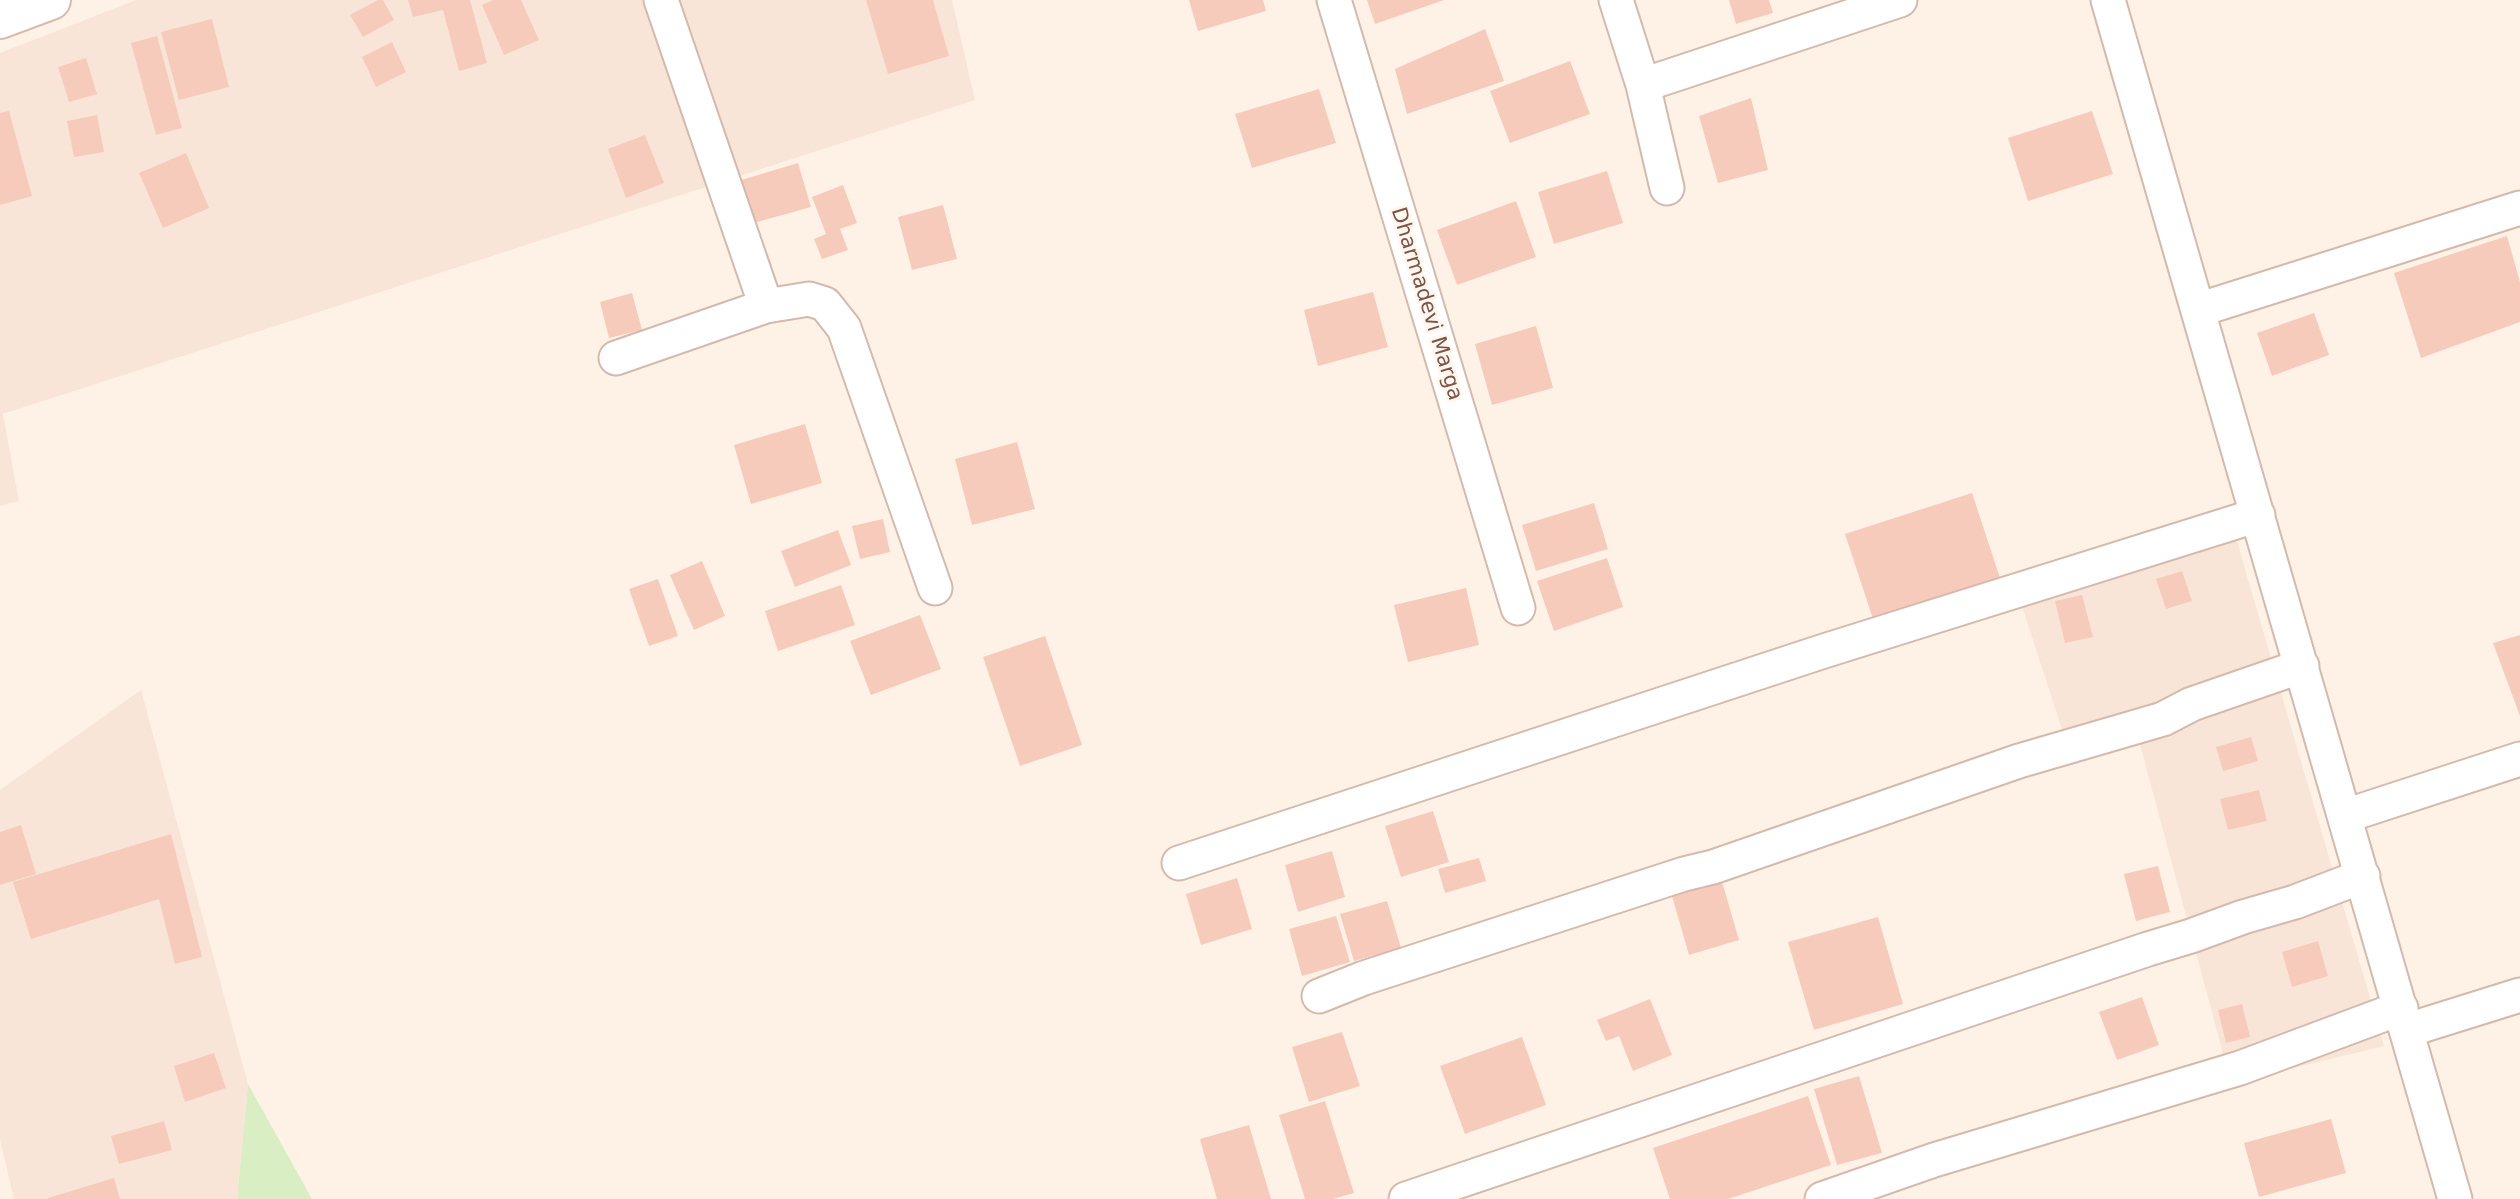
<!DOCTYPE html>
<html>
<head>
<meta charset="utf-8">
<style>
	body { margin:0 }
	canvas { display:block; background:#fef2e6 }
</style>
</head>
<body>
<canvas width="2520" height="1199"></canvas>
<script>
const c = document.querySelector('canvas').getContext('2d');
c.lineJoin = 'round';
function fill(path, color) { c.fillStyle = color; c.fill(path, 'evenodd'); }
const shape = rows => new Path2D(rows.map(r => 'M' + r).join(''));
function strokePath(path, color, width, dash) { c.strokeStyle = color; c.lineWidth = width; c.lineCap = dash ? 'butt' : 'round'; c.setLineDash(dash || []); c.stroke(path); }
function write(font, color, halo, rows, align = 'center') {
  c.font = font + ' "DejaVu Sans",sans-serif'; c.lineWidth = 6; c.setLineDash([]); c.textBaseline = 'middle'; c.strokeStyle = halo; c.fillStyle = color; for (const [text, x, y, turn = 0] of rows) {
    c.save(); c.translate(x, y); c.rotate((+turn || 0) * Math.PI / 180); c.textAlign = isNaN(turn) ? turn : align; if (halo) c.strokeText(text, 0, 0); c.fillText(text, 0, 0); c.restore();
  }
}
fill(shape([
	[136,0,952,0,975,100,3,414,19,501,0,506,0,53],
	[2234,531,2384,1046,2231,1083,2135,726,2068,748,2015,585],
	[141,690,248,1084,237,1199,14,1199,0,1140,0,790]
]), '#f9e5d7');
fill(shape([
	[248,1084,312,1199,237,1199]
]), '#daeec3');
fill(shape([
	[378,0,383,0,394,20,363,37,350,15],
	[408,0,470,0,487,63,459,71,443,10,413,17],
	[493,0,521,0,539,40,504,55,482,5],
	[866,0,933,0,949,56,888,74],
	[1189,0,1263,0,1266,11,1198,31],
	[1367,0,1444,0,1375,24],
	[1729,0,1769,0,1773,13,1736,24],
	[212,19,229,87,179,100,161,32],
	[1485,29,1504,81,1407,114,1395,69],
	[157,36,182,128,156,135,131,43],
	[392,42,406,72,376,87,362,57],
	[86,58,97,94,69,102,58,67],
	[1570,61,1590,114,1510,143,1490,91],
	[1319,89,1336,143,1252,168,1235,114],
	[1751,98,1768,170,1718,183,1699,116],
	[9,111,32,196,0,205,0,113],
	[2092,111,2113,174,2028,201,2008,138],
	[97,115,104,152,74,157,67,121],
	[645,135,664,183,626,198,608,149],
	[186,153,209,208,163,228,139,173],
	[798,163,811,207,750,224,738,181],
	[1607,171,1623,223,1554,244,1538,192],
	[843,185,857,223,840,229,848,250,822,259,814,239,826,234,812,197],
	[1516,201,1536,257,1457,285,1437,230],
	[943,205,957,259,912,270,898,217],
	[2507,236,2520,282,2520,322,2421,358,2394,273],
	[1373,292,1388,347,1318,366,1304,310],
	[632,293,642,330,609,338,600,302],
	[2314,313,2329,355,2272,376,2257,333],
	[1536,326,1553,388,1492,405,1475,344],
	[805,424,822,483,751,504,734,445],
	[1017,442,1035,509,972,525,955,459],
	[1972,493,2000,578,1873,619,1845,534],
	[1594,503,1608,549,1536,571,1522,525],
	[883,519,890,552,860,559,852,526],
	[838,530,851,565,795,587,781,551],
	[1607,558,1623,607,1554,631,1537,581],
	[702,561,725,616,694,630,670,575],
	[2182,571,2192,601,2166,609,2156,579],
	[658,579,678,636,649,646,629,589],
	[841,585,855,625,778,651,765,611],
	[1466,588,1479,645,1408,662,1394,605],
	[2082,595,2093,637,2065,643,2055,601],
	[920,615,941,669,871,695,850,641],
	[2520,635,2520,716,2493,643],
	[1045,636,1082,745,1020,766,983,657],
	[2251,737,2258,761,2223,771,2216,747],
	[2259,790,2267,821,2228,830,2220,799],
	[1433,811,1449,862,1401,877,1385,826],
	[21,825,36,874,0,885,0,832],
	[171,834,202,957,175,964,159,899,31,939,13,882],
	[1332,851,1345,897,1298,912,1285,865],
	[1479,858,1486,881,1445,893,1438,869],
	[2158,866,2170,912,2136,921,2124,874],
	[1720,875,1739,940,1689,955,1670,889],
	[1237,878,1252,929,1201,945,1186,894],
	[1387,901,1401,948,1354,961,1340,914],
	[1336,916,1350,962,1302,976,1289,929],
	[1878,917,1903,1004,1814,1030,1788,942],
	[2318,941,2328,976,2292,987,2282,952],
	[2142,997,2159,1045,2117,1060,2099,1012],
	[1650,999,1672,1055,1633,1071,1619,1036,1606,1041,1597,1020],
	[2242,1004,2250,1037,2226,1043,2218,1010],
	[1342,1032,1360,1086,1309,1102,1292,1047],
	[1522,1037,1546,1105,1465,1134,1440,1066],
	[214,1053,226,1088,185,1102,174,1066],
	[1859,1076,1882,1153,1837,1165,1814,1089],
	[1808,1096,1831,1165,1728,1199,1670,1199,1653,1148],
	[1325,1101,1354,1193,1333,1199,1305,1199,1279,1115],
	[2331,1119,2346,1173,2259,1197,2244,1143],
	[164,1121,172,1150,119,1164,111,1136],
	[1249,1125,1271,1199,1217,1199,1200,1139],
	[114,1178,120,1199,48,1199,48,1198]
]), '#f6cbbb');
const minor = shape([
	[661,0,766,306,809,299,825,304,844,328,935,588],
	[1334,0,1518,608],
	[1616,0,1643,85,1667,188],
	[2108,0,2455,1199],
	[1643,85,1900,0],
	[2198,310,2520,208],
	[616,358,766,306],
	[2345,816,2520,759],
	[1179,863,1824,651,2258,515],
	[1319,996,1364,978,1684,874,1713,867,2019,761,2163,719,2192,704,2302,666],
	[2408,1030,2520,995],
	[1406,1199,2148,949,2191,936,2243,917,2295,902,2363,876],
	[1822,1199,1934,1160,2240,1068,2401,1008]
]);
const secondary = shape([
	[0,19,51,0]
]);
strokePath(minor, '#d4baad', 37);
strokePath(secondary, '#dabaad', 42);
strokePath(minor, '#fff', 33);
strokePath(secondary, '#fff', 38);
write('21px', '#7b5348', '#fff6ee', [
	["Dharmadevi Marga",1426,304,73]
]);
</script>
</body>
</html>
